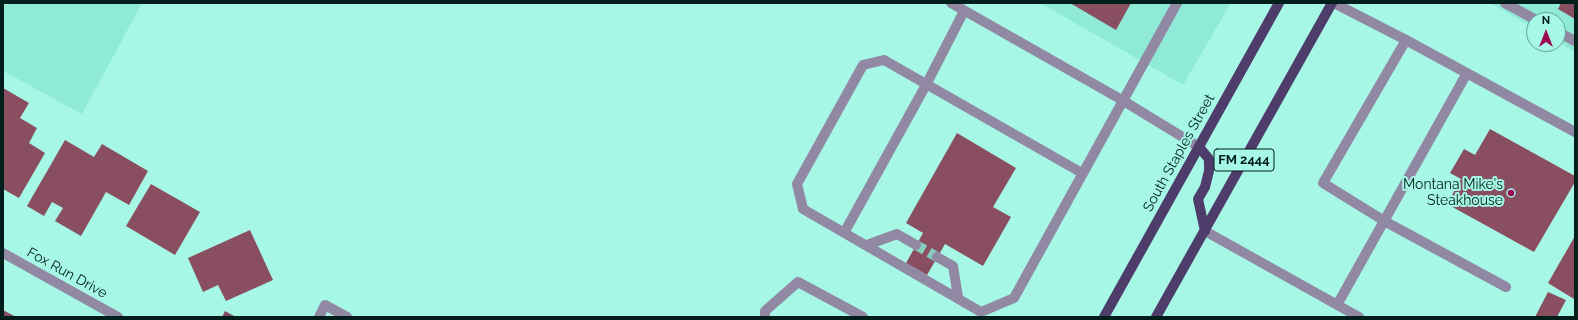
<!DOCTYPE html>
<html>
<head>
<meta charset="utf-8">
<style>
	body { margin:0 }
	#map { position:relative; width:1578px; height:320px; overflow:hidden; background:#a7f7e6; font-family:Raleway,sans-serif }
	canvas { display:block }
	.frame { position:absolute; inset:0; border:4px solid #001f1a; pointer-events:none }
	.north { position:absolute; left:1526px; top:12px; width:40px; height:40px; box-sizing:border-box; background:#a7f7e6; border:1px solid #64a194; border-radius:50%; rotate:0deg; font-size:11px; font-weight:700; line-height:16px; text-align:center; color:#001f1a }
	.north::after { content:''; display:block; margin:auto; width:14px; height:18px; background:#9d0852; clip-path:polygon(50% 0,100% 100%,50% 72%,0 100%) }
</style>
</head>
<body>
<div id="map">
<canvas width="1578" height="320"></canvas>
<div class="frame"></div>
<div class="north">N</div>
</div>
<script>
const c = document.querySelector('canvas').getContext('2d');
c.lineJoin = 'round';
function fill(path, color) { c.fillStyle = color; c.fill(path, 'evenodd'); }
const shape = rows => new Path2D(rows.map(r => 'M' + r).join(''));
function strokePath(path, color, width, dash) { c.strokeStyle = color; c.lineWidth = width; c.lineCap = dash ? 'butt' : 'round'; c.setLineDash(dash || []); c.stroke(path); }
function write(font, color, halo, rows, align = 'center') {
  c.font = font + ' Raleway,sans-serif'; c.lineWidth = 4; c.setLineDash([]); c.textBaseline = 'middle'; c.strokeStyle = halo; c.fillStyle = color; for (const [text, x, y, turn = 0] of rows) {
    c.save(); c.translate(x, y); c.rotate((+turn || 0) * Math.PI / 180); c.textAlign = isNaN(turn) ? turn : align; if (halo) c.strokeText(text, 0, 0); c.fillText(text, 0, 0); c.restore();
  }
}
fill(shape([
	[3,3,142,3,82,114,3,71],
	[1040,3,1231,3,1183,85],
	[1490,3,1575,3,1575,52,1558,42,1558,20,1534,20,1534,28]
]), '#90ead8');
fill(shape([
	[1070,3,1131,3,1116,30],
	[1561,3,1575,3,1575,19,1558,9],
	[3,88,29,103,20,118,37,128,29,143,45,153,19,198,3,189],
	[1490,129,1575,176,1575,182,1534,252,1447,204,1461,179,1450,173,1464,149,1475,155],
	[957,133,1016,168,993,207,1011,217,983,266,945,244,927,275,906,263,923,233,906,223],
	[65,140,94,157,102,144,148,171,129,205,106,192,81,236,55,221,63,208,52,202,44,216,27,206],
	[151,184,200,212,175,255,126,226],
	[250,230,273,280,226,301,218,285,203,292,188,258],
	[1575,236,1575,297,1574,299,1548,283],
	[1548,292,1566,300,1557,317,1535,317],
	[3,310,16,317,3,317],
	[225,311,236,317,222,317]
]), '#894f61');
strokePath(shape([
	[916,245,937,257]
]), '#86ccbd', 10, [10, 5]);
strokePath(shape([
	[951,3,1122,100,1199,147],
	[1334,3,1406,40,1323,183,1386,222,1506,287],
	[1505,3,1536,20],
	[1558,32,1575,41],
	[1406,40,1575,132],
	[1082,173,884,60,863,65,797,184,803,209,981,312,1014,298,1177,3],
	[1205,231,1359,317],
	[844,233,926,85,964,11],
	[867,245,897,234,916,245],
	[3,253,118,317],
	[937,257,953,266,958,297],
	[1337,305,1467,73],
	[319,317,325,305,347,317],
	[765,317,765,311,798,282,863,317]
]), '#9188a3', 10);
strokePath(shape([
	[1199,147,1209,159,1209,171,1205,187,1198,199,1205,231],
	[1104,317,1279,3],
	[1156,317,1332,3]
]), '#4e3d6b', 10);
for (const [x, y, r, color] of [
	[1511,193,4,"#9d0852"]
]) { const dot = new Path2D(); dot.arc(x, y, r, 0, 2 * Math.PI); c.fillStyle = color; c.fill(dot); strokePath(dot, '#a7f7e6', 1.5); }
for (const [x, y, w] of [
	[1244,160,60]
]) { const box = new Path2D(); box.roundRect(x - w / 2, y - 11, w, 22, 3); c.fillStyle = '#a7f7e6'; c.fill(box); strokePath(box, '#001f1a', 1); }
write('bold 13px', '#001f1a', null, [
	["FM 2444",1244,160]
]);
write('14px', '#001f1a', '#a7f7e6', [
	["South Staples Street",1179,153,-61],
	["Fox Run Drive",67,273,29]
]);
write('14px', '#001f1a', '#a7f7e6', [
	["Montana Mike's",1503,185],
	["Steakhouse",1503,201]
], 'right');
</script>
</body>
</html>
